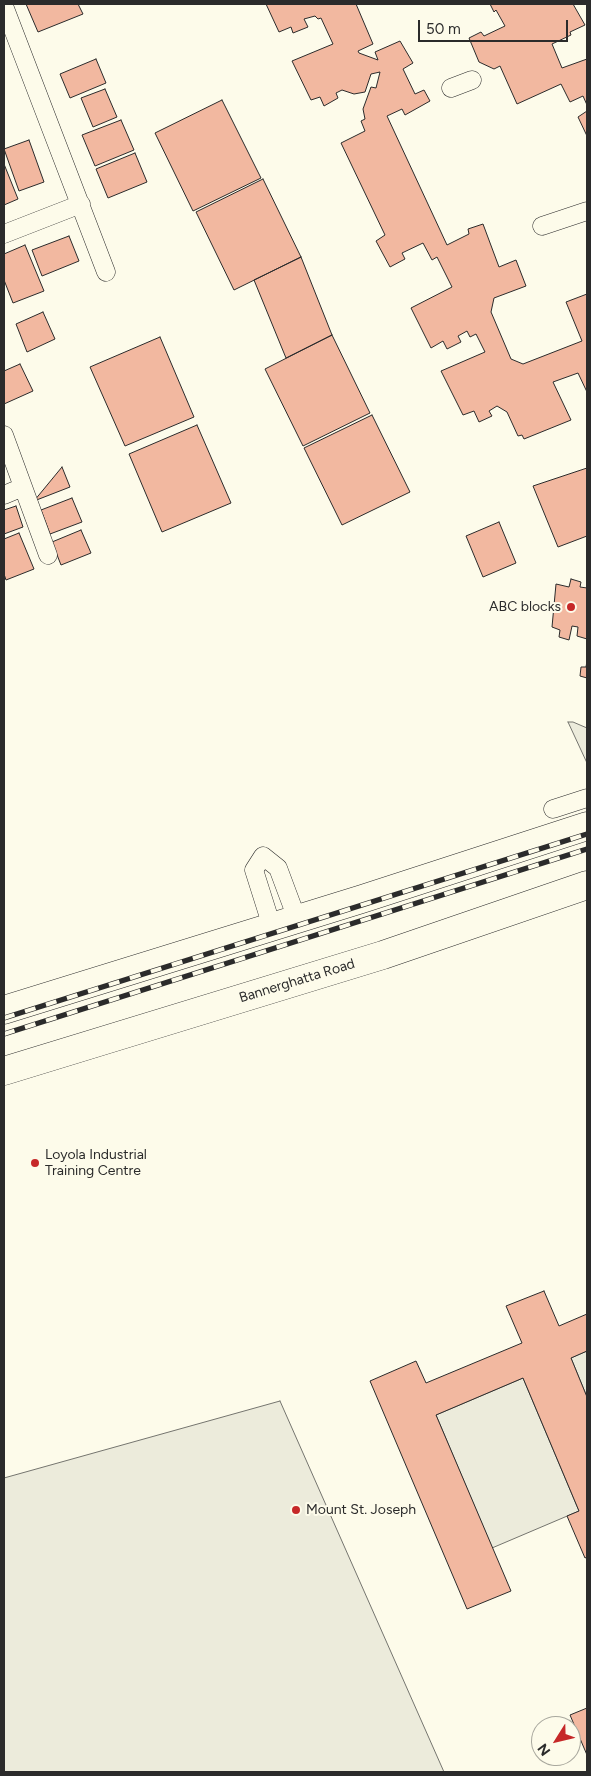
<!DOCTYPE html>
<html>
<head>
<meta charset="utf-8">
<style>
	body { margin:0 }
	#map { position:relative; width:591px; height:1776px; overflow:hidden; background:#fdfbea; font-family:Figtree,sans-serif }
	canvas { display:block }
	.frame { position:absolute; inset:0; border:5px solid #2b2b2b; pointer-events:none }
	.north { position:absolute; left:531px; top:1716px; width:50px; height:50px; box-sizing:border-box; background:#fdfbea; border:1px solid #a9a89e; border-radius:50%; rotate:234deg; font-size:14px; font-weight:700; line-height:20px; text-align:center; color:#2b2b2b }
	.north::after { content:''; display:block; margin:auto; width:18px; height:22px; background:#c62828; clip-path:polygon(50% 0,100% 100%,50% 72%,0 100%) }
	.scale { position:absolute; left:418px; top:20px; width:150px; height:22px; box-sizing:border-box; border:2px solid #2b2b2b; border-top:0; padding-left:6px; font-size:15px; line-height:18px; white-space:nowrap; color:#2b2b2b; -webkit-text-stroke:4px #fdfbea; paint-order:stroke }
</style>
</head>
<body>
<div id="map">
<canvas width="591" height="1776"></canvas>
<div class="frame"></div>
<div class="north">N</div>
<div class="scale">50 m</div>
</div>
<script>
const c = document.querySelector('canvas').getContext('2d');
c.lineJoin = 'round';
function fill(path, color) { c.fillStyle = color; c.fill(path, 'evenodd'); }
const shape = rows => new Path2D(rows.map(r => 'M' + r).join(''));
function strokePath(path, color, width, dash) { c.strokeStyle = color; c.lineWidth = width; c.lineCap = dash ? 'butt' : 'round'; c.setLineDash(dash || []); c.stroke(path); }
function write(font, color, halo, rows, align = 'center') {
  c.font = font + ' Figtree,sans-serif'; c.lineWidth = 4; c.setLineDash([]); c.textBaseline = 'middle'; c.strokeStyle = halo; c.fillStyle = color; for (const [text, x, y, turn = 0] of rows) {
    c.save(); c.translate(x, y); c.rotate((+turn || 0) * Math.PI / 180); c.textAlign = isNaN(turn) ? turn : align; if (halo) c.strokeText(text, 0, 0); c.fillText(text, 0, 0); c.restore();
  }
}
const green = shape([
	[568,722,573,722,587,728,587,763,568,722],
	[587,1351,587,1397,571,1358,587,1351],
	[523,1378,579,1511,492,1548,436,1415,523,1378],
	[280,1401,444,1772,4,1772,4,1478,280,1401]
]);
fill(green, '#ecebdb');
strokePath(green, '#74746e', 1);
const building = shape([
	[26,4,78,4,83,14,38,32,26,4],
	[266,4,356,4,373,44,358,51,359,53,378,60,375,52,400,41,413,63,403,69,415,94,424,90,430,101,405,115,402,109,387,116,447,245,469,234,468,229,483,224,499,267,516,260,526,286,494,298,491,312,511,359,523,364,582,341,566,302,587,294,587,392,578,373,553,382,571,420,524,439,522,435,518,436,507,412,497,406,489,411,492,416,479,422,474,411,463,415,441,371,485,352,476,334,470,337,467,331,458,336,461,342,447,349,443,341,431,348,411,308,452,287,437,257,432,260,423,243,402,253,405,259,390,267,376,241,385,235,341,143,365,131,361,121,365,119,363,109,371,87,376,88,380,72,371,74,365,92,354,94,342,90,336,93,338,98,324,106,320,97,311,100,292,61,333,44,321,18,318,19,315,16,304,19,308,27,293,33,291,27,279,32,266,4],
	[490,4,573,4,585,25,570,32,571,35,552,44,562,68,587,59,587,105,583,96,570,102,561,84,517,104,500,66,494,69,479,62,469,38,481,32,484,36,505,26,496,10,494,12,490,4],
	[96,59,106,83,70,98,60,74,96,59],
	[105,89,117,117,93,127,81,98,105,89],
	[222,100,261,178,193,211,155,133,222,100],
	[587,111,587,136,578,117,587,111],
	[121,120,134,150,95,166,82,135,121,120],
	[29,140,44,182,19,191,4,149,29,140],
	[135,153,147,182,108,198,96,169,135,153],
	[4,164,18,199,4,205,4,164],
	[263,179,301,257,234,290,196,212,263,179],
	[69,236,79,261,42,276,32,250,69,236],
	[25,245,44,291,13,303,4,280,4,254,25,245],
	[301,257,332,335,286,358,254,280,301,257],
	[43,312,55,339,27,352,16,324,43,312],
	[332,335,370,413,303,446,265,369,332,335],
	[160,337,194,417,125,446,90,367,160,337],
	[20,364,33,391,4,404,4,371,20,364],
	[372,415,410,492,342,525,304,448,372,415],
	[197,425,231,503,162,532,129,454,197,425],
	[62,467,70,487,34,501,62,467],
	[587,468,587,536,558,547,533,486,587,468],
	[72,498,82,522,50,534,41,510,72,498],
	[16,506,23,527,4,534,4,510,16,506],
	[499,522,516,563,483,577,466,536,499,522],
	[81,530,91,553,61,565,52,542,81,530],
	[19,533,34,569,6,580,4,574,4,539,19,533],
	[571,579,581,582,580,587,587,588,587,639,577,636,578,627,572,626,569,640,559,637,560,630,552,627,556,584,569,587,571,579],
	[587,661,587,678,580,676,581,667,586,667,587,661],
	[544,1291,559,1326,587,1314,587,1351,571,1358,587,1397,587,1557,585,1558,567,1516,579,1511,523,1378,436,1415,511,1591,467,1609,370,1381,416,1361,426,1383,522,1343,506,1306,544,1291],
	[587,1708,587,1755,570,1715,587,1708]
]);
fill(building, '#f2b8a0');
strokePath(building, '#2b2b2b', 1);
const minor = shape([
	[4,6,106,272],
	[451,88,472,80],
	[542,226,587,211],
	[4,234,81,204],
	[4,435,48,555],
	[4,495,23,487],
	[553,809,587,798],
	[272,927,254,870,263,856,278,868,297,919]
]);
const primary = shape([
	[4,1010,362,899,587,826],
	[4,1071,383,955,587,885]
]);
strokePath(minor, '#2b2b2b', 19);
strokePath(primary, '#2b2b2b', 29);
strokePath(minor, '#fdfbea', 18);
strokePath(primary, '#fdfbea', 28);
const rail = shape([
	[4,1018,587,834],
	[4,1034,587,849]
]);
strokePath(rail, '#2b2b2b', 5.5);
strokePath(rail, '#fdfbea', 4, [11]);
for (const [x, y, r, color] of [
	[571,607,5,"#c62828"],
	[35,1163,5,"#c62828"],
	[296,1510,5,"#c62828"]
]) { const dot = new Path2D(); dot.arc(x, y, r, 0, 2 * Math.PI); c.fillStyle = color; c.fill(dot); strokePath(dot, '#fdfbea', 2); }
write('14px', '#2b2b2b', '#fdfbea', [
	["ABC blocks",561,607,"right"],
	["Loyola Industrial",45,1155],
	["Training Centre",45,1171],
	["Mount St. Joseph",306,1510]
], 'left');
write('14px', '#2b2b2b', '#fdfbea', [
	["Bannerghatta Road",297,981,-17]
]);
</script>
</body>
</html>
